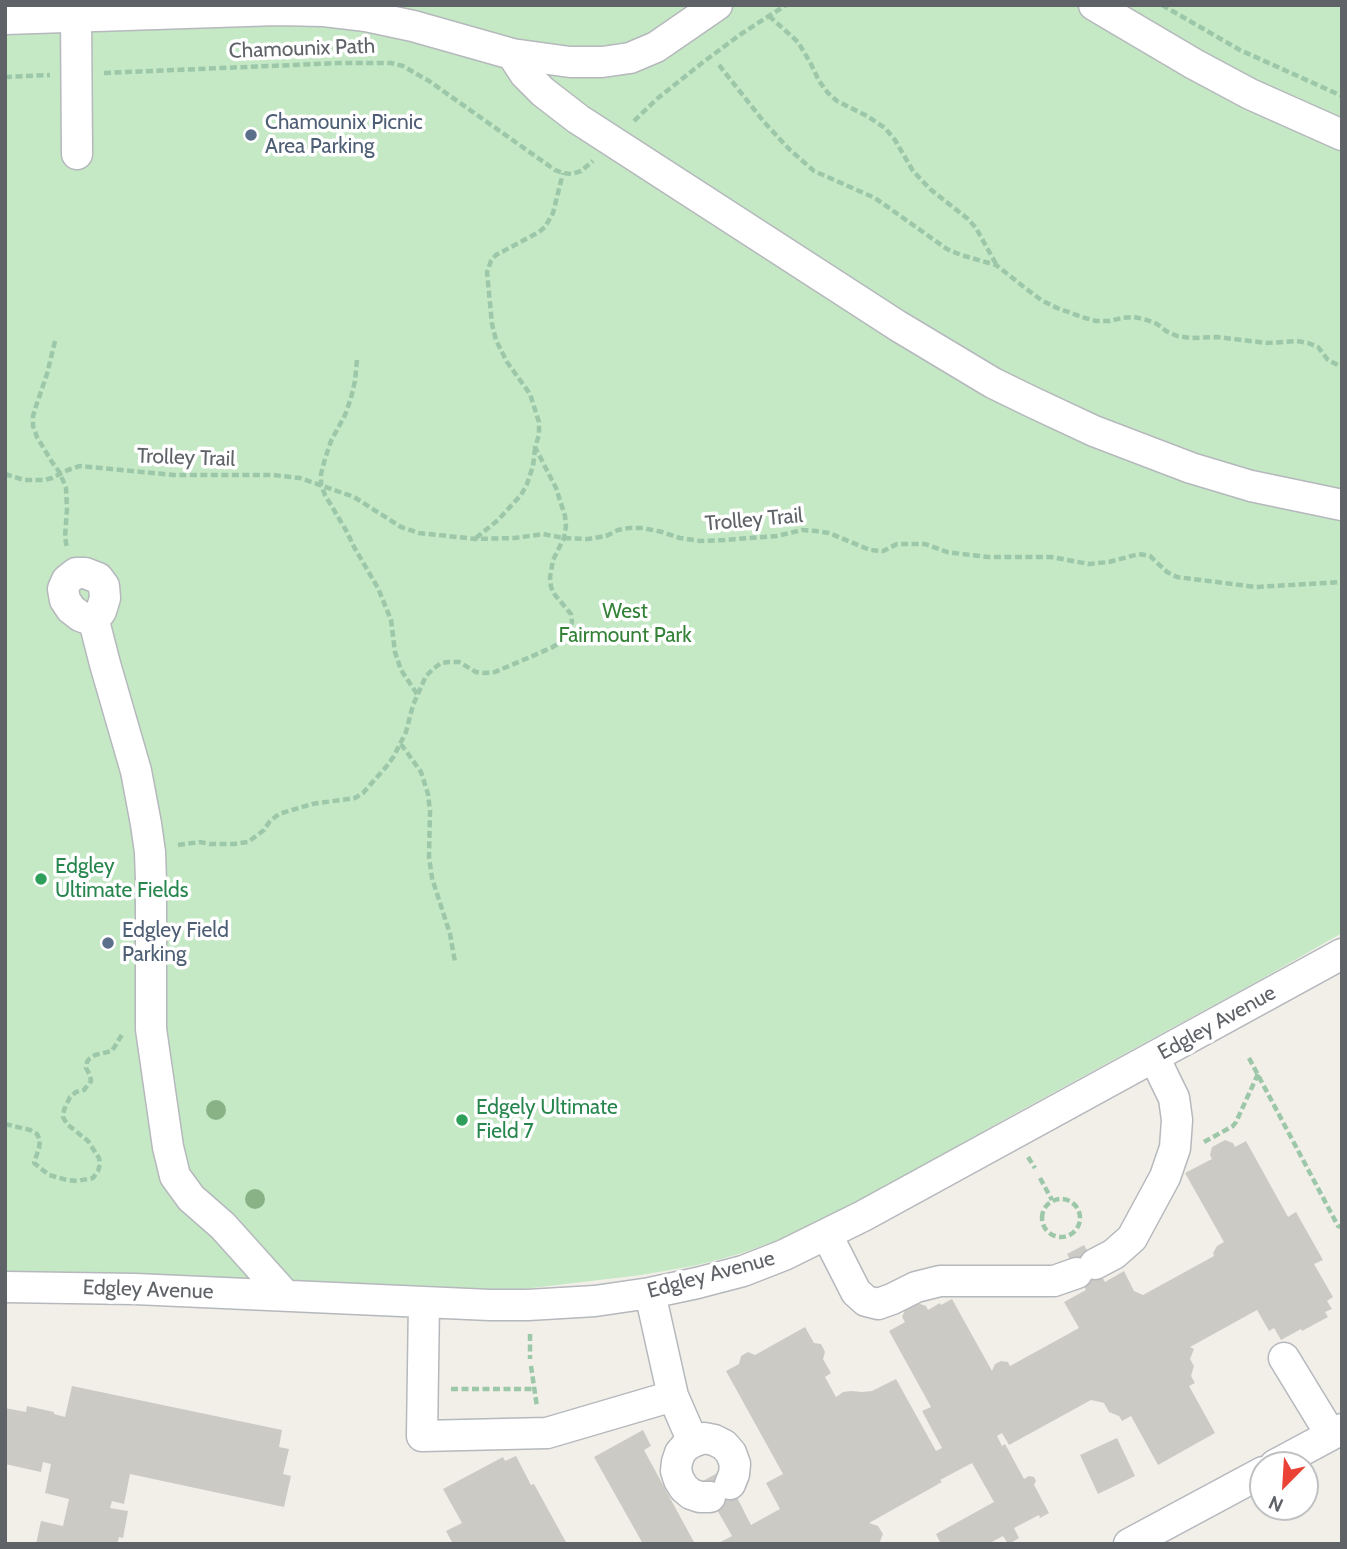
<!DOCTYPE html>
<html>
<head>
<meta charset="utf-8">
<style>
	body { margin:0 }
	#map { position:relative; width:1347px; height:1549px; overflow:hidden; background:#f1efe8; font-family:Cabin,sans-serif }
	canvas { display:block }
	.frame { position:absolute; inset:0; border:7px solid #5f6368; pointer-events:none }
	.north { position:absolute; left:1249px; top:1451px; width:70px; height:70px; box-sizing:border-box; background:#fff; border:2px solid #bfc1c3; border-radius:50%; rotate:204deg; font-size:19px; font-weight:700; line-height:28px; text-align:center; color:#5f6368 }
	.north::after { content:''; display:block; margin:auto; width:24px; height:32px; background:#ea4335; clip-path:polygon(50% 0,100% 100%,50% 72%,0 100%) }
</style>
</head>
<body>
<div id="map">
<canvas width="1347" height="1549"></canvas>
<div class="frame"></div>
<div class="north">N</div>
</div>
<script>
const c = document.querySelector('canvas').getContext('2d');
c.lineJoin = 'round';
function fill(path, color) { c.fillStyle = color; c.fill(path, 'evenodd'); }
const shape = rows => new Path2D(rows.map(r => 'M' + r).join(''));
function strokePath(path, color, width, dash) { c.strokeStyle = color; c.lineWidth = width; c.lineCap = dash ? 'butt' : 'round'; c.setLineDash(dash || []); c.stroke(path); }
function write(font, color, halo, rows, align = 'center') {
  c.font = font + ' Cabin,sans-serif'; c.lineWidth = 7; c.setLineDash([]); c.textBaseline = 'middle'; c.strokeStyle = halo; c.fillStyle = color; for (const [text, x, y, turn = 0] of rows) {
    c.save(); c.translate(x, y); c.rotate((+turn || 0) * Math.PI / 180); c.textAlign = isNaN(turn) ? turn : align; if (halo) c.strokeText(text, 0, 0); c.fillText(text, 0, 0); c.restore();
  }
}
fill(shape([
	[5,5,1342,5,1342,933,1256,982,1016,1113,859,1202,790,1236,742,1253,717,1260,693,1266,641,1275,490,1293,5,1275]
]), '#c5e8c5');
fill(shape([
	[1225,1140,1233,1143,1235,1147,1246,1141,1288,1217,1296,1212,1323,1260,1314,1264,1333,1297,1327,1301,1332,1309,1325,1312,1328,1317,1302,1331,1301,1329,1281,1340,1274,1328,1269,1331,1257,1310,1190,1347,1194,1349,1190,1359,1194,1366,1191,1376,1195,1383,1189,1386,1215,1433,1158,1465,1131,1416,1122,1421,1119,1416,1109,1412,1104,1403,1091,1400,1009,1445,1002,1433,997,1436,1002,1446,1005,1444,1024,1479,1029,1476,1034,1477,1036,1481,1034,1485,1049,1513,1040,1518,1039,1515,1014,1528,1019,1538,1009,1544,1008,1544,1003,1536,988,1544,941,1544,936,1534,994,1502,972,1463,940,1480,942,1482,869,1523,878,1526,883,1534,879,1544,717,1544,732,1536,701,1482,723,1470,751,1525,780,1509,766,1483,783,1474,726,1371,739,1364,741,1356,748,1352,755,1355,805,1327,814,1343,821,1344,825,1352,823,1359,831,1373,825,1377,836,1397,843,1392,851,1391,862,1392,872,1391,896,1379,936,1451,942,1448,922,1411,931,1407,889,1331,905,1322,902,1317,905,1310,917,1303,926,1306,928,1310,940,1303,941,1305,952,1299,992,1371,995,1364,1001,1361,1008,1362,1010,1366,1079,1328,1064,1302,1086,1290,1067,1254,1084,1245,1105,1282,1124,1271,1134,1291,1143,1295,1214,1256,1213,1253,1217,1246,1224,1242,1185,1173,1212,1159,1210,1155,1212,1147],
	[72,1386,282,1430,279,1447,289,1449,283,1474,291,1476,284,1507,130,1474,124,1504,112,1501,110,1508,128,1511,123,1538,119,1537,117,1544,36,1544,41,1521,63,1526,69,1499,45,1493,51,1464,43,1462,41,1472,5,1464,5,1408,26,1412,27,1406,54,1412,54,1414,65,1417],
	[643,1430,651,1446,644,1450,695,1544,643,1544,594,1457],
	[1117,1438,1135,1476,1098,1494,1080,1455],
	[516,1456,531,1485,534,1484,567,1544,453,1544,446,1531,462,1523,443,1489,503,1457,505,1461]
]), '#cccac5');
const minor = shape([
	[1094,5,1194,64,1250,94,1342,135],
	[76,16,77,154],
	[5,19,277,10,324,11,366,16,413,26,512,54,570,62,602,62,630,58,656,47,717,5],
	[512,54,525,74,543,92,578,119,898,326,993,383,1032,402,1094,431,1191,468,1251,486,1342,505],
	[94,621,80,616,71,609,65,600,63,589,67,580,76,573,85,573,98,578,104,586,105,598,101,611,94,621,105,664,136,771,146,824,150,852,151,881,151,1029,168,1147,175,1176,191,1198,223,1226,285,1295],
	[827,1235,856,1292,866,1301,878,1304,892,1299,916,1287,940,1281,1054,1281,1077,1273],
	[1095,1264,1114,1254,1132,1238,1165,1177,1175,1148,1177,1120,1174,1098,1154,1057],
	[5,1287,135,1289,490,1305,528,1305,595,1301,650,1293,697,1283,743,1271,784,1255,863,1216,1342,954],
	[650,1293,673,1396,693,1442],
	[424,1302,422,1436,547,1433,673,1396],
	[1284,1358,1331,1435],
	[1275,1465,1342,1429],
	[710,1497,700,1497,691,1494,684,1488,679,1480,676,1471,677,1462,680,1453,686,1446,693,1442,704,1438,714,1440,724,1445,731,1453,735,1464,734,1474,730,1484],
	[1129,1544,1263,1472]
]);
strokePath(minor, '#b5b8bc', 33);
strokePath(shape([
	[1162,5,1240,50,1342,96],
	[769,16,798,42,811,64,819,81,828,93,837,101,867,116,885,128,895,140,913,171,930,189,968,219,976,228,996,264],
	[719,65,764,122,789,149,814,171,875,198,947,249,961,255,996,265,1024,287,1041,300,1057,308,1085,318,1096,321,1110,321,1122,318,1134,317,1147,320,1157,324,1166,331,1177,336,1191,338,1217,337,1267,343,1297,341,1308,343,1318,347,1328,360,1342,367],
	[104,73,340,63,391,63,403,66,429,81,555,170,563,173,572,174,581,171,593,161],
	[5,77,50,75],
	[634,121,658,98,702,63,741,34,786,5],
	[55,341,47,374,36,406,33,416,33,426,37,437,52,462,60,473,66,488,67,509,65,537,67,548],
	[357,360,355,381,351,398,345,415,331,441,325,459,321,474,321,485,325,495,347,532,354,547,378,588,391,620,395,652,401,670,417,694],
	[5,474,24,480,44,480,52,478,68,470,80,466,173,475,273,475,300,478,354,497,401,527,419,533,476,539,515,538,543,534,564,538,588,539,606,536,618,530,629,528,643,528,662,532,680,538,700,541,724,540,777,536,802,530,816,531,829,533,870,550,883,551,897,544,925,544,947,552,962,554,988,557,1051,557,1089,564,1109,562,1139,554,1150,556,1167,572,1177,577,1256,587,1342,582],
	[476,538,498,520,521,495,527,484,533,466,535,449],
	[401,744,421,772,428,794,430,811,429,857,432,878,450,934,455,962],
	[178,845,200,842,210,844,234,844,248,842,264,830,270,821,279,814,312,804,355,798,363,793,386,767,394,756,406,732,413,705,426,676,433,669,441,663,449,662,459,662,476,672,485,673,495,672,551,648,563,641,569,631,572,622,571,614,555,595,551,587,550,577,553,560,564,538,566,526,565,516,556,488,535,447,539,435,539,422,530,394,507,362,496,340,492,324,487,272,491,261,496,255,539,232,545,227,553,213,563,173],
	[1249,1058,1338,1226,1342,1227],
	[5,1124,30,1130,37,1134,40,1140,39,1148,34,1163,49,1175,67,1180,77,1181,93,1178,98,1171,100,1164,99,1158,88,1141,67,1124,63,1117,64,1110,70,1097,76,1092,84,1090,91,1081,90,1075,86,1068,87,1062,89,1059,95,1055,112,1051,123,1033],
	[1204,1142,1233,1126,1236,1122,1258,1074],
	[1028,1157,1035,1168],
	[1040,1178,1052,1200],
	'1042 1218a19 19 0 1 1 38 0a19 19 0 1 1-38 0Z',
	[530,1334,530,1359],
	[531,1366,537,1407],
	[451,1389,534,1389]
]), '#9cc7a9', 4.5, [7, 3.5]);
strokePath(minor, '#fff', 30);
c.fillStyle = '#89b387';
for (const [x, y] of [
	[216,1110],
	[255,1199]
]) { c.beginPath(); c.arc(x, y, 10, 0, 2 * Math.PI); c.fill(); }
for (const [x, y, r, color] of [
	[251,135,7,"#5c6f8a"],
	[41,879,7,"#2e9e5b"],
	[108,943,7,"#5c6f8a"],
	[462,1120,7,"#2e9e5b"]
]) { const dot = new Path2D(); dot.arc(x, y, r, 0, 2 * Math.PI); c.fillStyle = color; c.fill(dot); strokePath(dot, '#fff', 2.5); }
write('21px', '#5f6368', '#fff', [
	["Chamounix Path",302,49,-2],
	["Trolley Trail",186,458,2],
	["Trolley Trail",754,520,-5],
	["Edgley Avenue",1217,1023,-29],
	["Edgley Avenue",711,1275,-15],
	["Edgley Avenue",148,1290,2]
]);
write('21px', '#4e5e75', '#fff', [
	["Chamounix Picnic",265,123],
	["Area Parking",265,147],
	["Edgley Field",122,931],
	["Parking",122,955]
], 'left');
write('21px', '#348238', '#fff', [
	["West",625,612],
	["Fairmount Park",625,636]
]);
write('21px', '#27864d', '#fff', [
	["Edgley",55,867],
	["Ultimate Fields",55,891],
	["Edgely Ultimate",476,1108],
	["Field 7",476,1132]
], 'left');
</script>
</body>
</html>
